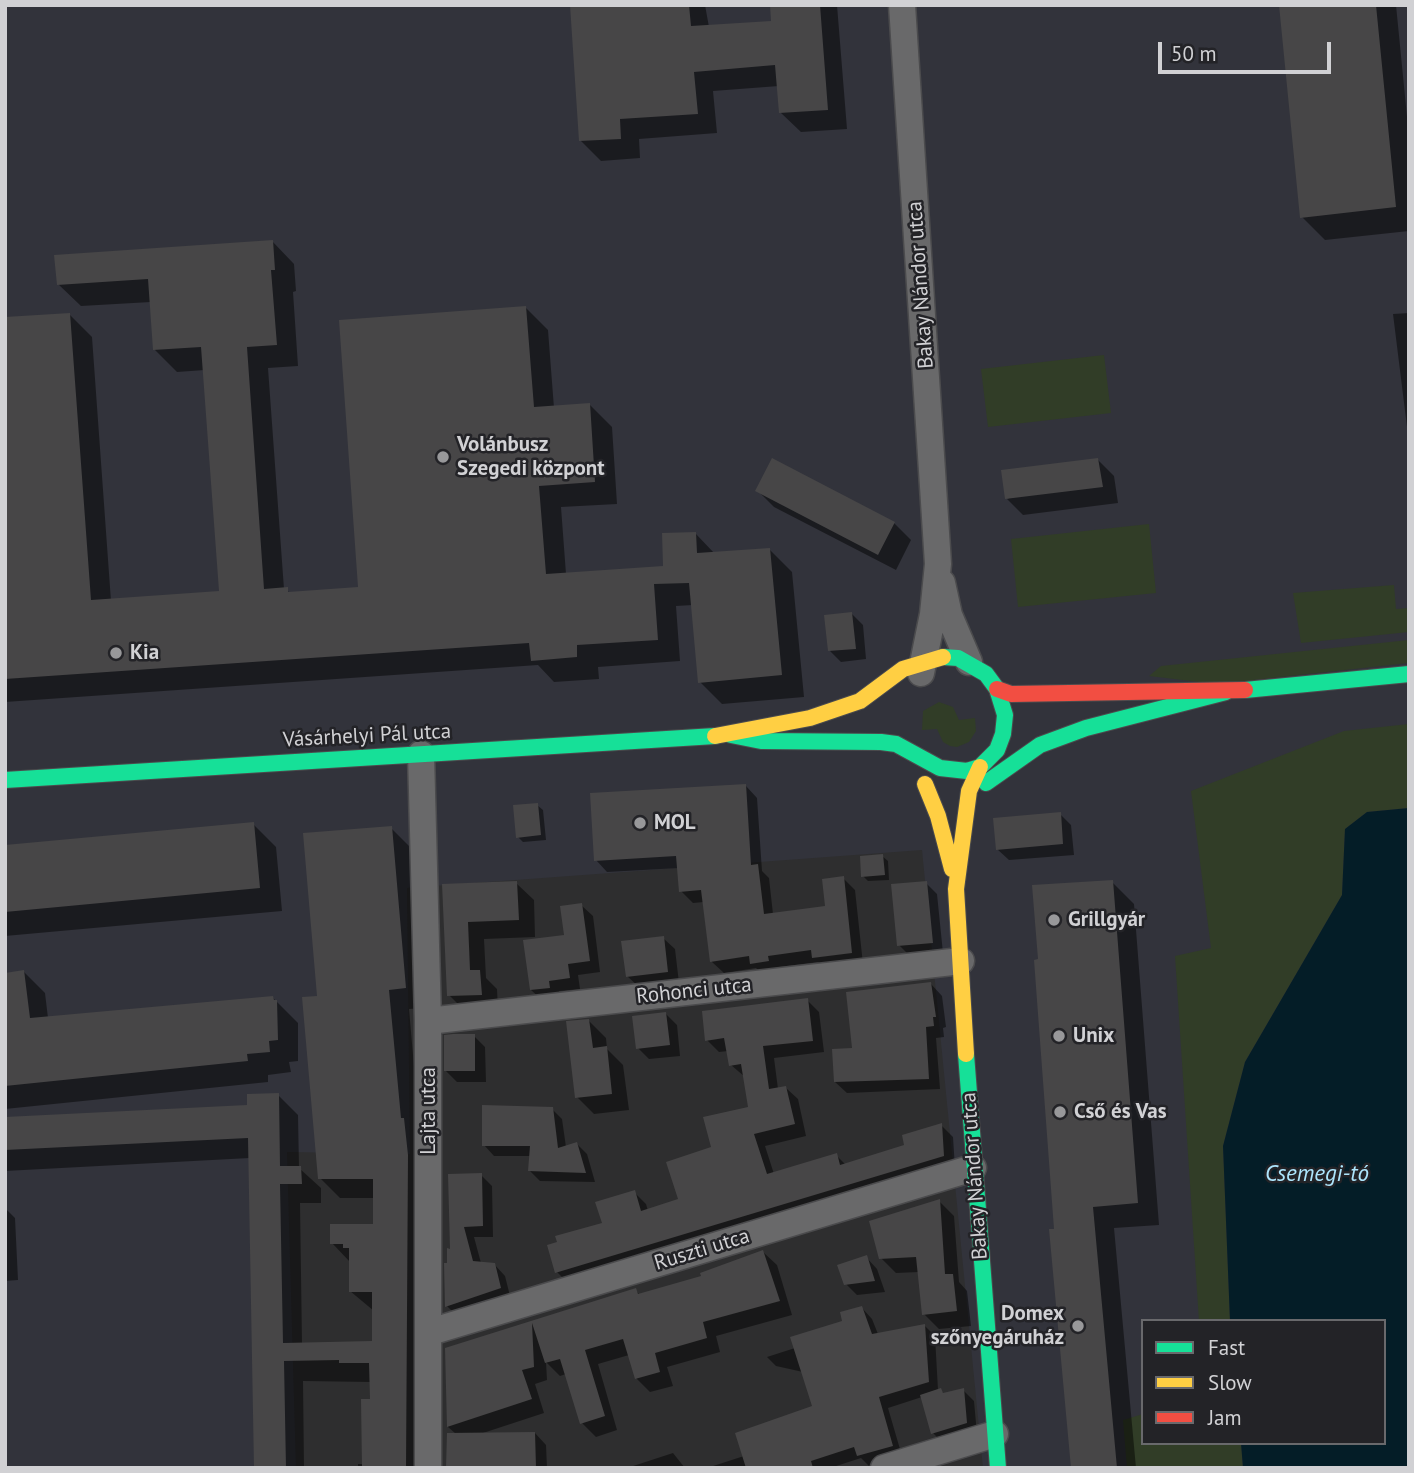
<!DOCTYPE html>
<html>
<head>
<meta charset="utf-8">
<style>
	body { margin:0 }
	#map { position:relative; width:1414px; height:1473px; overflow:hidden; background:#2e2e2f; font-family:"PT Sans",sans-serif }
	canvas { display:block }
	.frame { position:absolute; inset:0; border:7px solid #d1d1d4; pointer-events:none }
	.legend { position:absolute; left:1141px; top:1319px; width:245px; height:126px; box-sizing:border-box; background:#232327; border:2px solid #69696c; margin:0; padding:9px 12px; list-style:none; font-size:21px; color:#d1d1d4 }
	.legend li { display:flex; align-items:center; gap:14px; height:35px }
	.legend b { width:35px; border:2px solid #69696c }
	.scale { position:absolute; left:1158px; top:42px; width:173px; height:32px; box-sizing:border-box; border:4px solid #d1d1d4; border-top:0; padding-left:9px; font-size:21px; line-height:24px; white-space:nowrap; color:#d1d1d4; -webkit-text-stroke:5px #232327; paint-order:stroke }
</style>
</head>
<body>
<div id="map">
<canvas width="1414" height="1473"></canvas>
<div class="frame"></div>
<ul class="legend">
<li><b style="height:9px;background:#16e098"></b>Fast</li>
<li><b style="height:9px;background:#ffcf43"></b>Slow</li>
<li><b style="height:9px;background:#f24e42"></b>Jam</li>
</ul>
<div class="scale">50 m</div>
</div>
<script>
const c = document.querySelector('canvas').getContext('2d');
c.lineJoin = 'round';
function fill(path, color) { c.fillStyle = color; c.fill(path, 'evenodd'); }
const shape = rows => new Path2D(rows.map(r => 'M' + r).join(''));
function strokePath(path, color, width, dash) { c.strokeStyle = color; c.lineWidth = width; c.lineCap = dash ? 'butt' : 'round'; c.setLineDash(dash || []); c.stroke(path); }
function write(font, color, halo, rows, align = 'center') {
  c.font = font + ' "PT Sans",sans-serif'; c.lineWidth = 5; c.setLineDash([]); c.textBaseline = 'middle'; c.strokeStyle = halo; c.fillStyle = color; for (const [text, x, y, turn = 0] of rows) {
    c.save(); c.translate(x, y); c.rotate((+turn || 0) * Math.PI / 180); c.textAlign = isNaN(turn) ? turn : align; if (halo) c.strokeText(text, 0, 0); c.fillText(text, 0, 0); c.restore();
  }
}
fill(shape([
	[5,5,1409,5,1409,1468,983,1468,922,850,407,888,410,1154,287,1152,296,1468,5,1468],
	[1143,1321,1384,1321,1384,1443,1143,1443]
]), '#32333b');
fill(shape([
	[1104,355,1111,413,988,427,981,369],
	[1149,524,1156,593,1018,607,1011,539],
	[1394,585,1396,609,1409,608,1409,632,1301,643,1293,593],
	[1409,640,1409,663,1216,684,1149,676,1161,666],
	[939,702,953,707,959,720,975,718,976,731,969,742,957,747,950,746,943,742,937,729,922,730,923,711],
	[1409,724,1409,808,1367,812,1345,829,1342,895,1245,1062,1223,1146,1230,1321,1199,1321,1175,956,1211,948,1191,791,1344,731],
	[1143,1414,1143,1443,1241,1443,1243,1468,1127,1468,1123,1420]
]), '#313d27');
fill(shape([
	[1409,808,1409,1468,1243,1468,1241,1443,1384,1443,1384,1321,1230,1321,1223,1146,1245,1062,1342,895,1345,829,1367,812]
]), '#041d27');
fill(shape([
	[572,5,705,5,709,27,773,22,772,5,837,5,847,129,801,132,781,113,779,86,713,91,717,133,639,139,640,158,601,161,581,141],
	[1281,5,1396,5,1409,137,1409,231,1325,240,1302,217],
	[272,241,294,264,296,291,293,292,298,366,268,368,284,589,292,594,360,589,526,308,548,330,554,408,590,405,612,427,617,504,561,507,566,574,665,568,696,534,715,554,770,550,792,572,804,697,722,704,700,682,693,605,676,606,680,661,598,667,599,679,554,682,538,665,5,702,5,319,69,314,92,337,111,601,221,593,205,370,177,372,155,350,151,302,81,306,58,284],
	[1409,313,1409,443,1393,314],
	[1098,460,1114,476,1118,503,1023,515,1007,499],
	[757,490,894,523,911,540,896,570,774,507],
	[852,614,863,625,866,659,841,662,830,651],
	[746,786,757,798,762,871,769,878,773,914,827,907,843,878,855,890,863,964,826,969,818,962,779,967,780,972,763,975,756,968,724,973,712,962,704,902,693,903,681,891,679,868,607,872,596,860],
	[537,805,543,810,546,840,523,842,518,837],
	[1060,814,1071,825,1074,855,1009,860,997,849],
	[253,824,276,847,282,911,5,936,5,847],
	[391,828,411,848,425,1008,409,1009,420,1135,427,1468,358,1468,358,1464,364,1464,372,1401,371,1382,303,1381,304,1468,255,1468,250,1158,5,1171,5,1119,249,1107,278,1095,298,1115,299,1168,321,1188,321,1203,300,1203,302,1344,374,1343,374,1311,350,1291,350,1262,332,1243,375,1225,374,1198,340,1198,320,1178,319,998],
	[882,856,888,861,889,880,868,881,863,876],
	[1112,882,1134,904,1159,1225,1114,1228,1136,1468,1073,1468,1040,961],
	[516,883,534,900,535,937,484,939,486,978,497,989,498,1011,466,1012,449,995,444,886],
	[926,883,937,894,943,953,910,956,899,945],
	[581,905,593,916,600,972,578,975,580,989,559,991,560,999,543,1001,531,990,566,936],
	[663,938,675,949,679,983,639,987,627,976],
	[24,972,45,993,48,1018,273,998,298,1023,298,1061,289,1062,291,1072,268,1075,268,1082,5,1109,5,974],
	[931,984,942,996,946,1027,943,1028,944,1037,936,1038,940,1089,847,1093,835,1082,854,1050],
	[807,1000,819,1012,824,1052,774,1058,778,1089,786,1088,798,1099,806,1136,765,1146,774,1174,836,1155,846,1165,906,1146,941,1125,953,1137,955,1168,569,1284,557,1272,634,1192,646,1204,648,1211,680,1200,713,1148,750,1108,745,1077,731,1065,728,1051,719,1052,707,1040],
	[666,1014,677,1025,680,1056,649,1059,638,1048],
	[589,1021,606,1038,607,1049,623,1065,629,1110,594,1114,577,1097],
	[474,1036,485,1047,486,1082,457,1082,445,1070],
	[552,1109,562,1119,566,1147,577,1144,587,1154,595,1182,540,1181,530,1171,531,1156,494,1156,484,1145],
	[481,1175,492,1186,493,1237,474,1237,481,1263,494,1264,505,1276,511,1300,458,1317,447,1306,451,1250],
	[939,1201,954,1216,959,1282,967,1291,971,1326,939,1329,924,1314,919,1272,896,1273,881,1258],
	[5,1208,15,1218,18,1280,5,1281],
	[763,1252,777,1265,792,1315,716,1336,720,1352,667,1367,673,1386,650,1392,636,1378,629,1355,598,1364,617,1430,596,1437,582,1423,566,1374,560,1376,546,1362,547,1380,535,1384,544,1413,483,1433,535,1433,546,1445,547,1468,449,1468,456,1434,448,1427,446,1350,635,1290,640,1295,703,1278],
	[866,1257,877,1269,885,1292,857,1295,846,1284],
	[862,1308,872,1319,878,1334,924,1325,935,1336,938,1390,945,1394,963,1390,974,1401,977,1434,944,1444,933,1433,922,1397,888,1408,902,1456,869,1466,861,1458,830,1468,707,1468,744,1456,814,1407,803,1372,776,1366,767,1357,795,1348,844,1322],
	[673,1453,685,1468,627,1468]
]), '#0007');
fill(shape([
	[570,5,689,5,691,26,771,21,770,5,820,5,828,110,779,113,775,65,694,72,698,114,620,119,621,139,579,141],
	[1279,5,1376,5,1396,207,1300,218],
	[273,240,275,270,271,270,277,345,247,347,264,589,288,587,288,592,358,587,339,320,526,306,534,407,590,403,595,482,539,486,546,574,663,566,662,533,696,532,697,553,770,548,782,675,698,683,689,583,654,584,658,640,577,645,577,657,531,661,529,643,5,679,5,317,70,313,91,600,219,591,201,347,153,350,148,279,57,285,54,255],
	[772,458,895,522,878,555,755,491],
	[1098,458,1103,487,1005,499,1001,470],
	[852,612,856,649,828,651,824,615],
	[746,784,751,865,758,864,764,914,825,906,822,879,844,876,852,953,812,958,811,950,768,956,769,961,750,964,749,956,710,962,701,890,679,892,676,856,594,861,590,793],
	[538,803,541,835,516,838,513,805],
	[1061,812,1063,844,996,850,993,818],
	[254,822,260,888,5,912,5,845],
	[392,826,406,988,389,990,401,1118,404,1118,408,1155,406,1468,362,1468,361,1399,370,1399,369,1363,339,1363,339,1360,284,1361,286,1468,254,1468,248,1138,5,1150,5,1117,247,1105,247,1094,279,1093,280,1166,301,1166,302,1184,280,1184,283,1343,372,1341,372,1292,349,1292,349,1248,343,1248,343,1244,330,1244,330,1224,373,1224,373,1179,318,1179,302,997,317,996,303,833],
	[883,854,885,875,861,877,860,856],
	[1113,880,1138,1203,1093,1207,1117,1468,1071,1468,1049,1229,1054,1229,1034,960,1038,959,1032,885],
	[517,881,519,920,468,922,470,970,480,970,482,995,447,996,442,884],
	[927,881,933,943,897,946,891,884],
	[582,903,590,961,568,964,570,978,549,981,550,988,530,990,523,940,564,935,560,906],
	[664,936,668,972,626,977,621,941],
	[24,970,30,1018,273,996,274,1000,277,1000,278,1040,269,1041,270,1052,247,1054,248,1061,5,1086,5,973],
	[931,982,936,1017,933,1017,934,1026,926,1027,929,1079,834,1082,832,1049,852,1048,846,992],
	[808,998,813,1041,763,1046,769,1089,786,1086,795,1124,754,1134,767,1174,837,1153,840,1165,904,1145,902,1135,942,1123,944,1156,555,1273,547,1245,557,1242,555,1236,602,1223,595,1202,635,1190,641,1211,678,1199,666,1162,711,1147,703,1117,748,1107,741,1064,729,1066,724,1038,705,1041,702,1011],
	[666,1012,670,1045,636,1049,632,1016],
	[589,1019,593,1048,607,1046,612,1094,575,1098,566,1021],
	[453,1034,475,1034,475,1071,444,1071,444,1035],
	[482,1105,553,1107,558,1148,577,1142,586,1173,528,1171,530,1146,482,1146],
	[482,1173,483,1226,464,1227,473,1261,495,1263,501,1288,445,1307,444,1263,447,1263,447,1248,450,1249,448,1174],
	[940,1199,945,1274,953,1274,957,1311,922,1315,916,1257,879,1259,869,1221],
	[763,1250,780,1301,703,1322,707,1338,655,1353,660,1372,635,1379,623,1339,585,1350,605,1416,580,1424,560,1359,545,1363,532,1323,534,1367,522,1370,532,1399,447,1427,445,1348,636,1288,638,1294,701,1276,700,1273],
	[867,1255,875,1281,844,1285,837,1265],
	[862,1306,872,1334,925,1324,929,1382,879,1397,893,1446,857,1456,854,1447,811,1461,813,1468,746,1468,735,1433,812,1406,790,1337,842,1321,840,1312],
	[941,1388,943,1393,964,1388,967,1423,931,1434,920,1395],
	[535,1432,536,1468,446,1468,447,1433]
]), '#474647');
const street = shape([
	[902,5,938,564,933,614,921,673],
	[942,583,949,615,969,662],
	[421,754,428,1021,428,1468],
	[428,1021,961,961],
	[430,1332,973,1168],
	[884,1468,995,1434]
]);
const fast = shape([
	[1245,690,1409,674],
	[731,735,761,741,881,742,896,744,940,768,967,771,980,767,997,750,1003,734,1005,715,997,689,986,674,958,658,943,657],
	[5,780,715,736],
	[986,783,1040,745,1086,728,1226,692],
	[966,1054,998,1468]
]);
const slow = shape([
	[715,736,810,718,860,701,903,669,943,657],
	[925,784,938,816,952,869],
	[966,1054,956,889,969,791,980,767]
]);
const jam = shape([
	[997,689,1011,694,1245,690]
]);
strokePath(street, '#4b4b4d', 29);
strokePath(fast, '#4b4b4d', 18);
strokePath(slow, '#4b4b4d', 18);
strokePath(jam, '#4b4b4d', 18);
strokePath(street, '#69696a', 26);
strokePath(fast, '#16e098', 16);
strokePath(slow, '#ffcf43', 16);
strokePath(jam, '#f24e42', 16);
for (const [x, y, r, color] of [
	[443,457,7,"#98989a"],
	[116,653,7,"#98989a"],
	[640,823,7,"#98989a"],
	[1054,920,7,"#98989a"],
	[1059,1036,7,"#98989a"],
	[1060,1112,7,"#98989a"],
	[1078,1326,7,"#98989a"]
]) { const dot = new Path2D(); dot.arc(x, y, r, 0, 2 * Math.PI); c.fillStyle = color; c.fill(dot); strokePath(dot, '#232327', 2.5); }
write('21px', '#d1d1d4', '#232327', [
	["Bakay Nándor utca",921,285,-94],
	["Vásárhelyi Pál utca",367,736,-3],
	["Rohonci utca",694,991,-6],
	["Lajta utca",429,1111,-90],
	["Bakay Nándor utca",975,1176,-94],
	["Ruszti utca",702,1250,-17]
]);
write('bold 21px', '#d1d1d4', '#232327', [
	["Volánbusz",457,445],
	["Szegedi központ",457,469],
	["Kia",130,653],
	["MOL",654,823],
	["Grillgyár",1068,920],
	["Unix",1073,1036],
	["Cső és Vas",1074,1112],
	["Domex",1064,1314,"right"],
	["szőnyegáruház",1064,1338,"right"]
], 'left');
write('italic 23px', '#ade5fc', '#232327', [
	["Csemegi-tó",1317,1174]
]);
</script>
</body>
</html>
